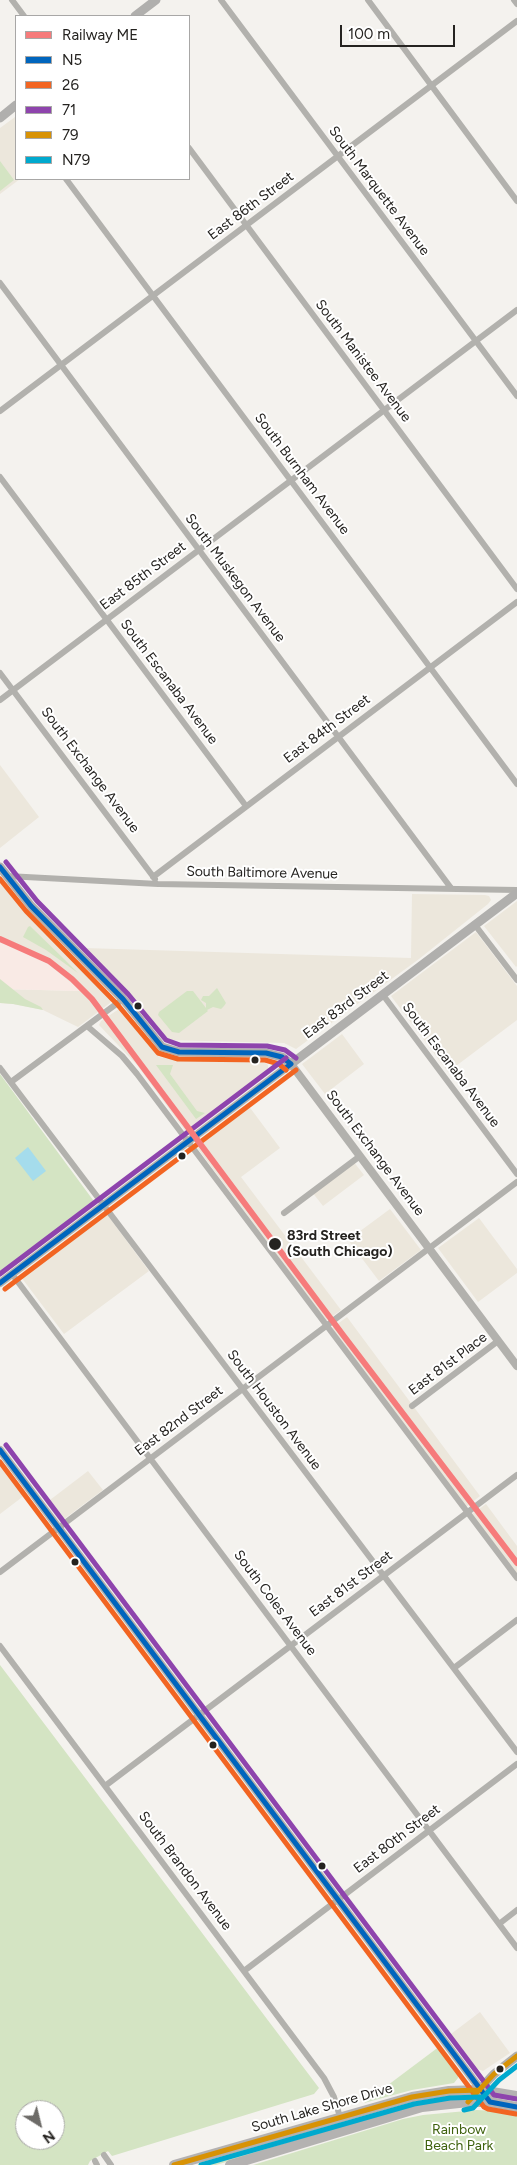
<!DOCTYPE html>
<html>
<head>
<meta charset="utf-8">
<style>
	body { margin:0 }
	#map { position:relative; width:517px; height:2165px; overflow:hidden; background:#f4f2ee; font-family:Figtree,sans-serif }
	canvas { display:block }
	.legend { position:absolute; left:15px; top:15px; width:175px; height:165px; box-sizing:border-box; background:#fff; border:1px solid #a8a7a6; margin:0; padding:6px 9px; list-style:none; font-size:15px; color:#252320 }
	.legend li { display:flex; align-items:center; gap:10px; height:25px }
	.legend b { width:25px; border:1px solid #a8a7a6 }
	.north { position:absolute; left:15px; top:2100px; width:50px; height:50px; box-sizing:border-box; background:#fff; border:1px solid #a8a7a6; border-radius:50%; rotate:144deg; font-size:14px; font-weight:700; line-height:20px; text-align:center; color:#252320 }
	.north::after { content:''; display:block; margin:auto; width:18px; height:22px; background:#6d6b68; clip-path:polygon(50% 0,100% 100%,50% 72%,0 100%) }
	.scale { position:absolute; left:340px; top:25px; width:115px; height:22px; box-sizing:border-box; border:2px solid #252320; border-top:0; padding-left:6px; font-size:15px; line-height:18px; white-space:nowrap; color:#252320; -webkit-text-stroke:4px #fff; paint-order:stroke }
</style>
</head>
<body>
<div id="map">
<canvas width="517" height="2165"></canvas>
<ul class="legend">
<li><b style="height:6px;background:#f67b7b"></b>Railway ME</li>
<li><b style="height:6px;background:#0065bd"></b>N5</li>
<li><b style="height:6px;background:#f26522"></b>26</li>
<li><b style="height:6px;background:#8e44ad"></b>71</li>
<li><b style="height:6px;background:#d89205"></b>79</li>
<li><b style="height:6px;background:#00a9ce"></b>N79</li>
</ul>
<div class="north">N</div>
<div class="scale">100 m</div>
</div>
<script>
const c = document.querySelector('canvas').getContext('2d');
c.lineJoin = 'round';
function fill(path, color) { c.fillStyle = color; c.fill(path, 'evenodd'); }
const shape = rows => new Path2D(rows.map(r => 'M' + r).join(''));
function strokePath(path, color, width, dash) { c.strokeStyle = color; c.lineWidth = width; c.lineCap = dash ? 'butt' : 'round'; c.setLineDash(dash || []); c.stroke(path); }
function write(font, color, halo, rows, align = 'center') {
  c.font = font + ' Figtree,sans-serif'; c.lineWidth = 4; c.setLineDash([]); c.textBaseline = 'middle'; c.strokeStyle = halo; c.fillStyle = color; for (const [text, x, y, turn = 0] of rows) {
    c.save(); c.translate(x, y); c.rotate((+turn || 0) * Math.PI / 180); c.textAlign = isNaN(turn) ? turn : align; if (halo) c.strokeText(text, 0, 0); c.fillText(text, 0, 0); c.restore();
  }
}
fill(shape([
	[15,117,16,119,16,179,20,179,0,194,0,128],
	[0,765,39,817,0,848],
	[0,879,32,919,112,999,110,1003,78,1027,43,1010,13,1004,0,1003,0,989,80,991,49,965,22,950,0,943],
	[412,894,485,895,489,896,491,900,488,904,419,959,296,1049,284,1043,166,1040,131,997,84,948,411,958],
	[517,901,517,966,516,967,484,926],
	[476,932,517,986,517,1020,448,1072,391,996],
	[119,1009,124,1011,159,1057,175,1060,263,1061,268,1065,268,1069,189,1132,186,1132,137,1065,99,1025,101,1021],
	[342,1034,364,1064,325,1094,302,1064],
	[248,1105,280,1148,241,1177,341,1310,326,1321,195,1145],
	[353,1161,364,1175,323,1206,312,1192],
	[390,1209,421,1250,379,1281,348,1240],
	[106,1213,149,1271,64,1334,21,1277],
	[479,1218,517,1269,517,1273,478,1302,438,1248],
	[347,1317,480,1496,466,1507,332,1328],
	[0,1461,25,1495,0,1514],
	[88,1471,103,1490,60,1522,46,1503],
	[486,1504,517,1546,517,1574,472,1514],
	[480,2012,510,2053,483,2071,475,2068,447,2037]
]), '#ece7dc');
fill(shape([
	[0,943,22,950,49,965,81,991,0,989]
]), '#f9eae5');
fill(shape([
	[0,161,14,180,0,191],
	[30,926,64,959,78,973,46,950,23,937,28,927],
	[0,979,25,999,41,1007,43,1010,13,1004,0,1003],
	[217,988,226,1003,224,1006,221,1009,213,1007,207,1010,208,1011,179,1033,172,1032,158,1015,159,1012,187,991,193,991,206,1008,206,1003,201,1000,203,996,209,996],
	[156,1065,173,1065,170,1074,197,1111,205,1113,196,1119],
	[0,1074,93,1200,92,1205,0,1273],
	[0,1665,319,2088,314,2094,112,2156,108,2151,90,2161,88,2165,0,2165],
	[25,2110,55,2110,55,2140,25,2140],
	[440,2046,458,2070,458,2078,454,2083,412,2090,364,2103],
	[477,2110,517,2112,517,2165,253,2165,403,2119,423,2115],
	[340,2121,341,2124,314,2136,216,2165,201,2165,234,2152]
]), '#d4e4c3');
fill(shape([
	[28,1147,46,1171,33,1181,15,1158]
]), '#a5dcec');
strokePath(shape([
	[12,0,24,16],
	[221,0,517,396],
	[368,0,517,201],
	[514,0,517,4],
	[189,148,517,589],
	[66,179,517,784],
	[0,283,451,888],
	[0,411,517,21],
	[0,477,246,806],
	[0,673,155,879],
	[0,700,517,310],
	[7,876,158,884,517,890],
	[153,877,517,602],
	[475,925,517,980],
	[383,995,517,1174],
	[87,1026,122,1056,137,1074,517,1578],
	[0,1068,517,1752],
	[11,1082,123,999],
	[284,1213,360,1156],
	[12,1274,517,1948],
	[412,1406,498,1341],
	[0,1572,517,1182],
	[0,1646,324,2078,334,2097,340,2117],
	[454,1668,517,1620],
	[105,1786,517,1475],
	[499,1924,517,1910],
	[244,1971,517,1764],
	[104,2155,111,2165],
	[95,2161,97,2165]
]), '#b2b1ad', 6);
strokePath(shape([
	[0,1283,291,1064,517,1366],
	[0,1450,490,2102]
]), '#b2b1ad', 8);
strokePath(shape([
	[135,16,156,0],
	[0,118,16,105],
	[0,867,31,906,123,999,162,1047,179,1052,266,1053,282,1057,291,1064,517,893],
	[468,2102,494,2074,517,2056]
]), '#b0afad', 9);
strokePath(shape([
	[174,2165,412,2097,449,2091,480,2090,517,2096],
	[230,2165,422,2107,468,2102,490,2102,517,2107]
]), '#b4b2b1', 10);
strokePath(shape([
	[0,867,31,906,123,999,162,1047,179,1052,266,1053,282,1057,291,1064],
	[0,1283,291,1064],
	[0,1450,490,2102,517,2107]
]), '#0065bd', 5);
strokePath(shape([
	[0,879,26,911,117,1004,158,1053,178,1059,265,1060,279,1064,286,1070],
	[5,1289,296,1070],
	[0,1462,484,2107,488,2109,516,2114]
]), '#f26522', 5);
strokePath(shape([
	[6,862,37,901,128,994,166,1040,180,1045,267,1046,285,1050,296,1058],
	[0,1274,286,1058],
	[6,1445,494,2095,517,2099]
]), '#8e44ad', 5);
strokePath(shape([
	[468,2102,494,2074,517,2056],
	[174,2165,412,2097,449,2091,480,2090]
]), '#d89205', 5);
strokePath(shape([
	[464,2110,473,2108,499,2080,517,2066],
	[201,2165,414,2104,450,2098,480,2097]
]), '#00a9ce', 5);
strokePath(shape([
	[0,939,49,961,72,979,92,999,343,1335,517,1563]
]), '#f67b7b', 6);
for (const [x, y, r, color] of [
	[138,1006,4.5,"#252320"],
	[255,1060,4.5,"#252320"],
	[182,1156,4.5,"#252320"],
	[275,1244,7,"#252320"],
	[75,1562,4.5,"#252320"],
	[213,1745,4.5,"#252320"],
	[322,1866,4.5,"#252320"],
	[500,2069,4.5,"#252320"]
]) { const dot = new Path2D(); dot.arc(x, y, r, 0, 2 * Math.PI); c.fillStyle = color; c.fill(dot); strokePath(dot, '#fff', 2); }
write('14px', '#252320', '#fff', [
	["South Marquette Avenue",379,191,53],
	["East 86th Street",251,206,-37],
	["South Manistee Avenue",363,361,53],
	["South Burnham Avenue",302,474,53],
	["East 85th Street",143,576,-37],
	["South Muskegon Avenue",235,578,53],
	["South Escanaba Avenue",169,682,53],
	["East 84th Street",327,729,-37],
	["South Exchange Avenue",90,770,53],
	["South Baltimore Avenue",262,873,1],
	["East 83rd Street",346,1005,-37],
	["South Escanaba Avenue",451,1065,53],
	["South Exchange Avenue",375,1153,53],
	["East 81st Place",448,1364,-37],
	["South Houston Avenue",274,1410,53],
	["East 82nd Street",179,1421,-37],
	["East 81st Street",351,1584,-37],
	["South Coles Avenue",275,1603,53],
	["East 80th Street",397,1839,-37],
	["South Brandon Avenue",185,1871,53],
	["South Lake Shore Drive",322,2108,-16]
]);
write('bold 14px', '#252320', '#fff', [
	["83rd Street",287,1236],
	["(South Chicago)",287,1252]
], 'left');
write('14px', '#3f620f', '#fff', [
	["Rainbow",459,2130],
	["Beach Park",459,2146]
]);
</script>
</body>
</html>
